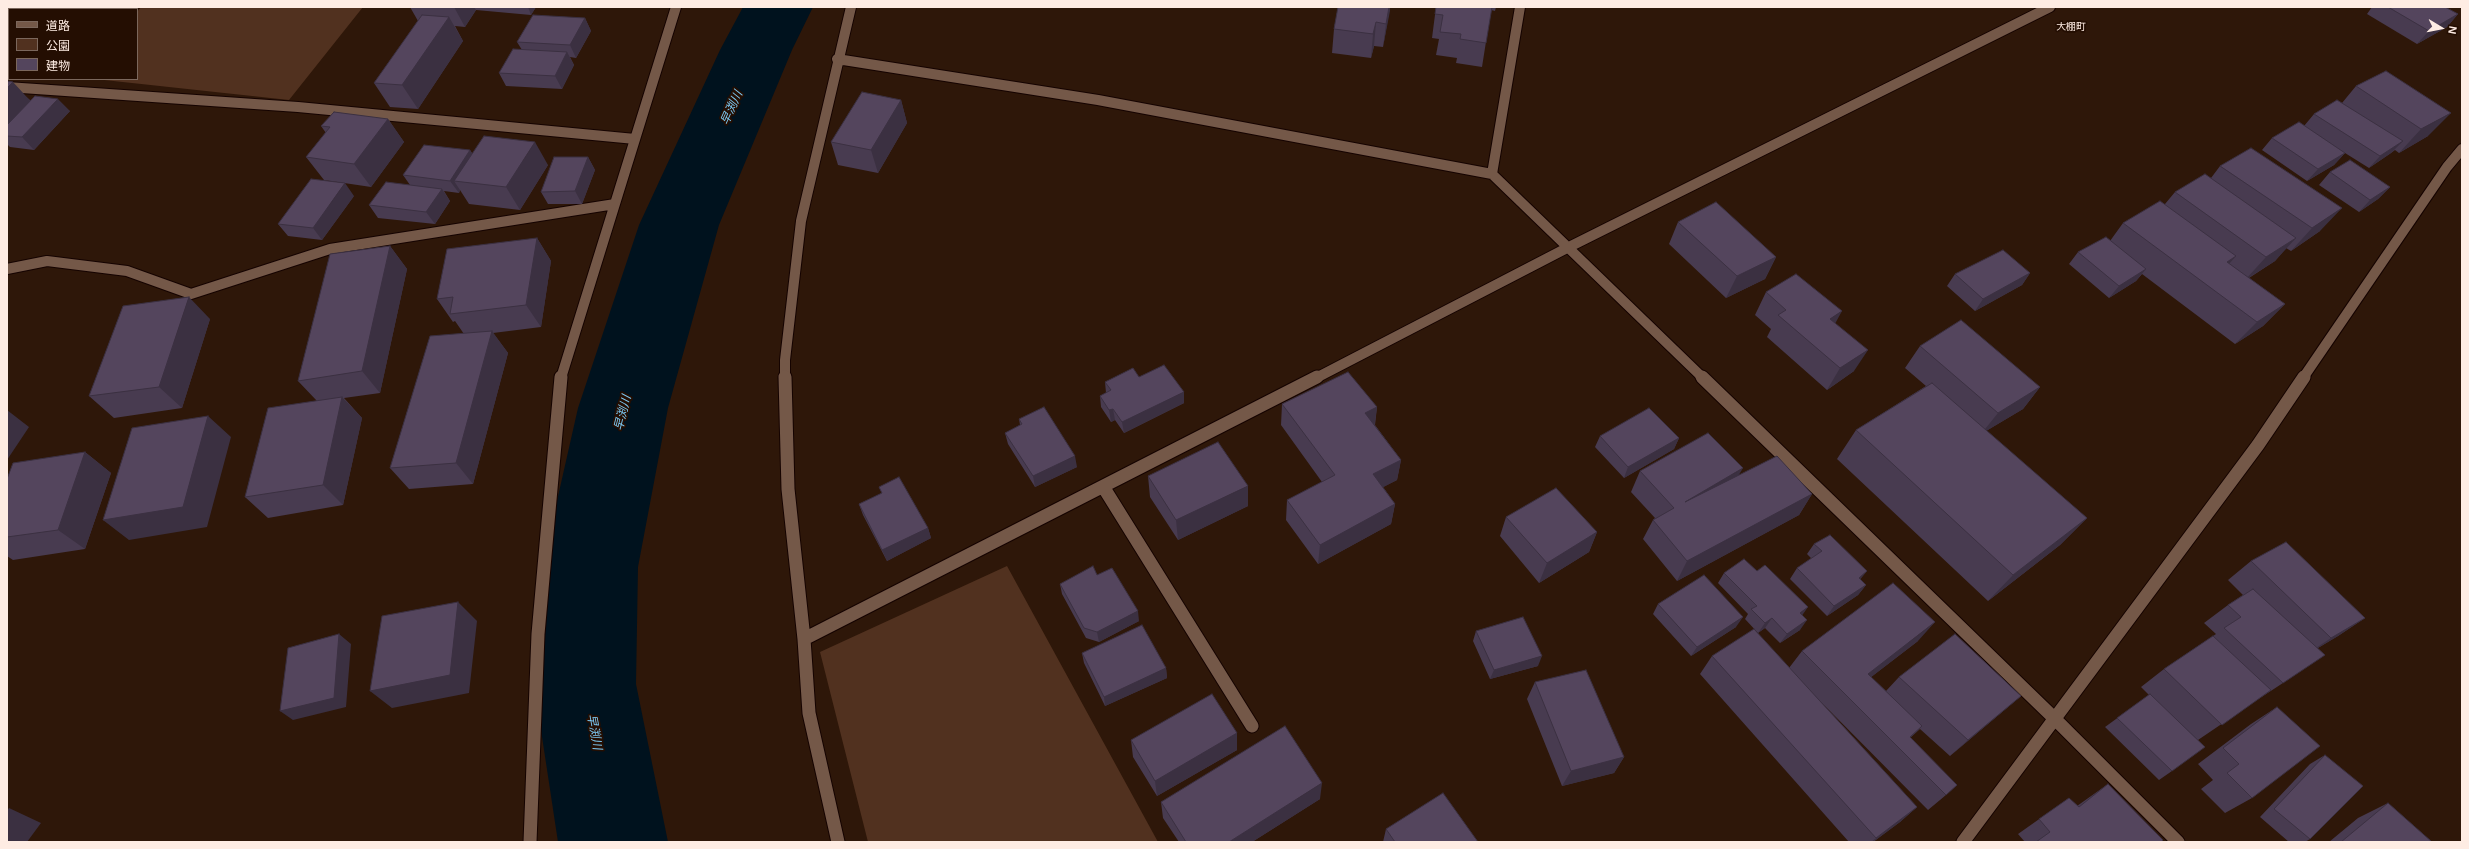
<!DOCTYPE html>
<html>
<head>
<meta charset="utf-8">
<style>
	body { margin:0 }
	#map { position:relative; width:2469px; height:849px; overflow:hidden; background:#2e1709; font-family:Helvetica,"Noto Sans JP",sans-serif }
	canvas { display:block }
	.frame { position:absolute; inset:0; border:8px solid #feece3; pointer-events:none }
	.legend { position:absolute; left:8px; top:8px; width:130px; height:72px; box-sizing:border-box; background:#240e02; border:1px solid #7b675c; margin:0; padding:5px 7px; list-style:none; font-size:12px; color:#feece3 }
	.legend li { display:flex; align-items:center; gap:8px; height:20px }
	.legend b { width:20px; border:1px solid #7b675c }
	.north { position:absolute; left:2421px; top:8px; width:40px; height:40px; -webkit-text-stroke:3px #240e02; paint-order:stroke; rotate:100deg; font-size:11px; font-weight:700; line-height:16px; text-align:center; color:#feece3 }
	.north::after { content:''; display:block; margin:auto; width:14px; height:18px; background:#feece3; clip-path:polygon(50% 0,100% 100%,50% 72%,0 100%) }
</style>
</head>
<body>
<div id="map">
<canvas width="2469" height="849"></canvas>
<div class="frame"></div>
<ul class="legend">
<li><b style="height:5px;background:#745848"></b>道路</li>
<li><b style="height:11px;background:#51311f"></b>公園</li>
<li><b style="height:11px;background:#54455d"></b>建物</li>
</ul>
<div class="north">N</div>
</div>
<script>
const c = document.querySelector('canvas').getContext('2d');
c.lineJoin = 'round';
function fill(path, color) { c.fillStyle = color; c.fill(path, 'evenodd'); }
const shape = rows => new Path2D(rows.map(r => 'M' + r).join(''));
function strokePath(path, color, width, dash) { c.strokeStyle = color; c.lineWidth = width; c.lineCap = dash ? 'butt' : 'round'; c.setLineDash(dash || []); c.stroke(path); }
function write(font, color, halo, rows, align = 'center') {
  c.font = font + ' Helvetica,"Noto Sans JP",sans-serif'; c.lineWidth = 3.5; c.setLineDash([]); c.textBaseline = 'middle'; c.strokeStyle = halo; c.fillStyle = color; for (const [text, x, y, turn = 0] of rows) {
    c.save(); c.translate(x, y); c.rotate((+turn || 0) * Math.PI / 180); c.textAlign = isNaN(turn) ? turn : align; if (halo) c.strokeText(text, 0, 0); c.fillText(text, 0, 0); c.restore();
  }
}
fill(shape([
	[141,7,363,7,289,100,95,79,137,79,137,12],
	[1007,566,1158,842,868,842,820,652]
]), '#51311f');
fill(shape([
	[743,7,813,7,792,50,719,225,668,408,638,567,636,684,668,842,558,842,534,684,542,567,578,408,639,225,720,50,743,7]
]), '#00121e');
const minorFar1 = shape([
	[11,9,13,7],
	[837,59,1098,100,1492,174,1703,378],
	[7,87,298,107,635,139],
	[1492,174,1520,7],
	[7,269,47,261,127,271,191,294,330,249,615,204],
	[561,378,676,7],
	[785,378,785,360,801,221,851,7],
	[1316,378,1567,248,2050,7],
	[2303,378,2447,167,2462,149]
]);
const minor = shape([
	[785,377,788,489,804,639,809,713,838,842],
	[1702,377,2054,718,2178,842],
	[1104,488,1252,726],
	[804,639,1317,377],
	[530,842,538,634,561,377],
	[1963,842,2258,445,2304,377]
]);
strokePath(minorFar1, '#150300', 12);
strokePath(minor, '#150300', 15);
strokePath(minorFar1, '#745848', 10);
strokePath(minor, '#745848', 13);
fill(shape([
	[410,7,536,7,531,15,476,10,465,27,455,26,463,41,418,109,390,107,374,83,418,21],
	[1338,7,1390,7,1383,47,1374,46,1371,58,1332,53,1334,29],
	[1436,7,1496,7,1495,11,1491,10,1482,67,1456,63,1457,58,1436,55,1439,39,1432,38],
	[2372,7,2445,7,2458,14,2447,27,2417,44,2367,14],
	[585,18,591,31,576,58,570,57,574,65,562,89,506,86,499,73,522,50,517,42],
	[2386,71,2428,136,2399,153,2395,150,2391,153,2369,168,2345,153,2334,165,2307,181,2262,150,2272,138,2304,126,2314,114,2342,103,2356,86],
	[7,81,30,100,70,111,34,150,10,147,7,144],
	[901,100,907,123,878,173,838,165,831,142],
	[388,119,404,142,371,187,324,180,306,157,326,133,321,126],
	[470,150,472,153,548,165,520,210,469,204,460,190,459,193,444,191,450,201,435,224,378,218,369,205,410,185,403,175],
	[588,157,595,170,582,204,548,204,541,192],
	[2220,166,2320,231,2291,251,2286,248,2275,261,2249,278,2285,304,2263,326,2235,344,2142,274,2136,281,2109,298,2069,264,2078,252,2110,241,2123,223,2165,204,2175,192,2211,178],
	[2330,172,2390,187,2378,199,2359,212,2319,185],
	[354,196,322,240,288,236,278,224],
	[1678,222,1776,257,1765,279,1726,298,1669,244],
	[537,238,551,261,541,327,493,333,508,353,473,484,409,489,390,468,464,334,455,321,453,322,437,299],
	[390,246,407,269,380,393,344,398,362,418,343,505,268,518,245,497,317,401,298,381],
	[2030,273,2022,285,1975,311,1947,286,1955,274],
	[1766,292,1835,323,1854,371,1827,390,1767,337,1771,329,1755,315],
	[210,319,182,408,114,418,89,396],
	[1920,346,2040,387,2023,409,1986,431,2087,518,2060,545,1988,601,1837,459,1856,430,1926,386,1905,368],
	[1139,377,1184,403,1124,433,1115,420,1111,422,1101,407,1100,396,1106,393,1105,382],
	[1282,404,1377,407,1375,425,1401,460,1397,480,1383,487,1395,504,1391,524,1318,564,1286,520,1287,500,1322,482,1281,425],
	[1019,419,1077,467,1035,487,1008,444,1005,433,1020,425],
	[1600,436,1679,438,1674,449,1624,478,1595,447],
	[85,452,111,473,85,549,13,560,7,556,7,479],
	[1640,471,1739,475,1812,494,1799,515,1677,581,1643,539,1653,520,1655,518,1631,492],
	[1148,476,1248,506,1178,540,1150,497],
	[879,487,928,528,931,538,887,561,863,515,859,504,882,493],
	[1506,517,1597,532,1589,552,1539,583,1500,536],
	[1814,544,1861,580,1866,585,1858,595,1827,616,1790,579,1797,568,1812,559,1807,554],
	[2251,561,2365,618,2338,636,2318,648,2283,683,2257,700,2198,740,2172,771,2159,780,2105,727,2149,695,2141,687,2164,669,2216,634,2204,623,2228,605,2243,595,2228,580],
	[1724,573,1802,615,1800,630,1780,643,1765,628,1758,633,1745,619,1748,614,1718,583],
	[1060,584,1139,621,1099,642,1086,638,1062,594],
	[1658,604,1736,627,1691,656,1653,614],
	[1476,631,1538,666,1490,679,1473,641],
	[1918,641,1871,677,1886,691,1899,677,2021,696,1950,756,1920,729,1910,738,1946,795,1928,810,1820,701,1917,807,1900,822,1873,842,1849,842,1700,674,1712,656,1789,668,1802,651],
	[1082,653,1166,668,1167,678,1105,706,1084,663],
	[1535,682,1624,757,1614,773,1562,786,1527,699],
	[2277,707,2252,798,2225,813,2201,789,2213,780,2198,764,2251,724],
	[1237,733,1237,750,1157,796,1133,757,1131,740],
	[2325,755,2310,839,2305,842,2289,842,2260,817,2310,764],
	[2108,784,2161,842,2025,842,2018,834,2069,798,2077,806],
	[1320,799,1252,842,1179,842,1163,818,1161,802],
	[2388,803,2432,842,2329,842,2358,818],
	[1386,829,1478,842,1383,842]
]), '#483b50');
fill(shape([
	[454,7,474,7,476,10,465,27],
	[528,7,536,7,531,15],
	[1389,7,1390,7,1390,11,1383,47,1386,24],
	[2458,14,2447,27,2417,44,2429,31],
	[449,17,463,41,418,109,402,85],
	[585,18,591,31,576,58,570,45],
	[1376,22,1374,46,1371,58,1373,34],
	[567,52,574,65,562,89,555,76],
	[13,82,35,106,7,135,7,88],
	[58,99,70,111,34,150,22,137],
	[901,100,907,123,878,173,871,150],
	[2451,113,2428,136,2399,153,2421,129],
	[388,119,404,142,371,187,354,164],
	[2403,141,2391,153,2369,168,2380,156],
	[535,142,548,165,520,210,506,187],
	[470,150,478,163,454,181,460,190,459,193,450,181],
	[2345,153,2334,165,2307,181,2318,169],
	[588,157,595,170,582,204,575,191],
	[345,183,354,196,322,240,313,228],
	[2390,187,2378,199,2359,212,2370,200],
	[442,189,450,201,435,224,426,212],
	[2342,208,2320,231,2291,251,2312,228],
	[537,238,551,261,541,327,526,305],
	[2296,238,2275,261,2245,280,2266,257],
	[390,246,407,269,380,393,362,371],
	[2236,256,2216,279,2227,262],
	[1776,257,1765,279,1726,298,1737,276],
	[2146,269,2136,281,2109,298,2119,286],
	[2030,273,2022,285,1975,311,1983,299],
	[189,297,210,319,182,408,159,387],
	[2285,304,2263,326,2235,344,2257,322],
	[1842,311,1830,333,1830,319],
	[492,331,508,353,473,484,456,463],
	[1868,350,1854,371,1827,390,1840,368],
	[2040,387,2023,409,1981,434,1998,413],
	[1184,392,1184,403,1124,433,1122,422],
	[342,397,362,418,343,505,323,485],
	[1377,407,1374,429,1365,413],
	[1113,409,1115,420,1111,422,1109,410],
	[7,410,29,427,7,460],
	[208,416,231,437,207,527,129,540,103,520],
	[1679,438,1674,449,1624,478,1628,467],
	[85,452,111,473,85,549,58,530],
	[1075,456,1077,467,1035,487,1033,476],
	[1401,460,1397,480,1370,494,1373,474],
	[1743,468,1731,488,1685,502],
	[1248,486,1248,506,1178,540,1176,520],
	[1812,494,1799,515,1677,581,1687,561],
	[1395,504,1391,524,1318,564,1320,545],
	[2087,518,2060,545,1988,601,2013,575],
	[928,528,931,538,887,561,882,550],
	[1597,532,1589,552,1539,583,1547,563],
	[1867,571,1859,581,1859,578],
	[1866,585,1858,595,1827,616,1834,606],
	[458,602,477,621,469,693,392,708,370,691],
	[1808,607,1801,617,1800,613],
	[1138,611,1139,621,1099,642,1097,632],
	[1743,617,1736,627,1691,656,1697,647],
	[1772,618,1765,628,1758,633,1765,623],
	[2365,618,2338,636,2304,656,2331,638],
	[1807,620,1800,630,1780,643,1787,634],
	[1935,622,1918,641,1853,691,1868,674],
	[339,634,351,644,346,707,293,720,280,711],
	[1542,656,1538,666,1490,679,1494,670],
	[1166,668,1167,678,1105,706,1104,697],
	[2021,696,2001,713,1950,756,1968,740],
	[1922,726,1905,743,1910,737],
	[1237,733,1237,750,1157,796,1155,781],
	[1624,757,1614,773,1562,786,1571,771],
	[1322,783,1320,799,1252,842,1229,842],
	[1917,807,1900,822,1873,842,1871,842],
	[9,808,41,823,27,842,7,842,7,811]
]), '#3b3041');
const building = shape([
	[62,7,63,7,81,9,60,9,62,7],
	[1338,7,1389,7,1386,24,1376,22,1373,34,1334,29,1338,7],
	[1436,7,1492,7,1486,43,1460,39,1461,34,1440,32,1443,15,1435,14,1436,7],
	[2388,7,2445,7,2458,14,2429,31,2388,7],
	[422,15,449,17,402,85,374,83,422,15],
	[533,15,585,18,570,45,517,42,533,15],
	[513,49,567,52,555,76,499,73,513,49],
	[2386,71,2451,113,2421,129,2356,86,2386,71],
	[7,81,13,82,7,88,7,81],
	[862,92,901,100,871,150,831,142,862,92],
	[35,96,58,99,22,137,7,136,7,125,35,96],
	[2337,100,2403,141,2380,156,2314,114,2337,100],
	[334,112,388,119,354,164,306,157,330,127,321,126,334,112],
	[2299,122,2345,153,2318,169,2272,138,2299,122],
	[484,136,535,142,506,187,454,181,484,136],
	[424,145,470,150,450,181,403,175,424,145],
	[2251,148,2342,208,2312,228,2220,166,2251,148],
	[554,157,588,157,575,191,541,192,554,157],
	[2350,160,2390,187,2370,200,2330,172,2350,160],
	[2205,174,2296,238,2266,257,2175,192,2205,174],
	[311,179,345,183,313,228,278,224,311,179],
	[386,182,442,189,426,212,369,205,386,182],
	[2160,201,2236,256,2227,262,2285,304,2257,322,2123,223,2160,201],
	[1716,202,1776,257,1737,276,1678,222,1716,202],
	[2106,237,2146,269,2119,286,2078,252,2106,237],
	[537,238,526,305,450,314,453,297,437,299,447,249,537,238],
	[390,246,362,371,298,381,330,254,390,246],
	[2003,250,2030,273,1983,299,1955,274,2003,250],
	[1796,274,1842,311,1830,319,1868,350,1840,368,1778,315,1786,310,1766,292,1796,274],
	[189,297,159,387,89,396,123,306,189,297],
	[1961,320,2040,387,1998,413,1920,346,1961,320],
	[492,331,456,463,390,468,430,336,492,331],
	[1164,365,1184,392,1122,422,1113,409,1109,410,1100,396,1111,390,1105,382,1133,368,1139,377,1164,365],
	[1348,372,1377,407,1365,413,1401,460,1373,474,1395,504,1320,545,1287,500,1335,475,1282,404,1348,372],
	[1932,383,2087,518,2013,575,1856,430,1932,383],
	[342,397,323,485,245,497,268,408,342,397],
	[1044,407,1075,456,1033,476,1005,433,1022,424,1019,419,1044,407],
	[1649,408,1679,438,1628,467,1600,436,1649,408],
	[208,416,183,507,103,520,132,428,208,416],
	[1708,433,1743,468,1685,502,1777,456,1812,494,1687,561,1653,520,1674,508,1640,471,1708,433],
	[1218,442,1248,486,1176,520,1148,476,1218,442],
	[85,452,58,530,7,537,7,479,13,463,85,452],
	[899,477,928,528,882,550,859,504,882,493,879,487,899,477],
	[1556,488,1597,532,1547,563,1506,517,1556,488],
	[1830,535,1867,571,1859,578,1866,585,1834,606,1797,568,1822,551,1814,544,1830,535],
	[2286,542,2365,618,2331,638,2251,561,2286,542],
	[1744,559,1757,571,1765,565,1808,607,1800,613,1807,620,1787,634,1772,618,1765,623,1751,609,1757,606,1724,573,1744,559],
	[1093,566,1097,575,1112,568,1138,611,1097,632,1084,628,1060,584,1093,566],
	[1704,575,1743,617,1697,647,1658,604,1704,575],
	[1893,583,1935,622,1868,674,1922,726,1910,737,1957,785,1946,795,1802,651,1893,583],
	[2253,589,2325,655,2283,683,2224,628,2241,617,2228,605,2253,589],
	[458,602,450,675,370,691,382,616,458,602],
	[1523,617,1542,656,1494,670,1476,631,1523,617],
	[1142,625,1166,668,1104,697,1082,653,1142,625],
	[1754,629,1917,807,1876,838,1712,656,1754,629],
	[339,634,334,698,280,711,288,648,339,634],
	[1955,634,2021,696,1968,740,1899,677,1955,634],
	[2213,636,2271,690,2222,725,2164,669,2213,636],
	[1586,670,1624,757,1571,771,1535,682,1586,670],
	[1212,694,1237,733,1155,781,1131,740,1212,694],
	[2150,694,2205,747,2172,771,2117,718,2150,694],
	[2277,707,2320,746,2252,798,2227,773,2239,764,2223,748,2277,707],
	[1285,726,1322,783,1229,842,1186,842,1161,802,1285,726],
	[2325,755,2363,786,2310,839,2274,809,2325,755],
	[2108,784,2163,840,2161,842,2036,842,2050,832,2039,819,2069,798,2079,807,2108,784],
	[1443,793,1478,842,1395,842,1386,829,1443,793],
	[2388,803,2432,842,2341,842,2388,803]
]);
fill(building, '#54455d');
strokePath(building, '#3b3041', 1);
write('10px', '#feece3', '#240e02', [
	["大棚町",2071,27]
]);
write('italic 12px', '#7cc9f4', '#240e02', [
	["早渕川",732,108,-66],
	["早渕川",623,413,-76],
	["早渕川",594,732,80]
]);
</script>
</body>
</html>
